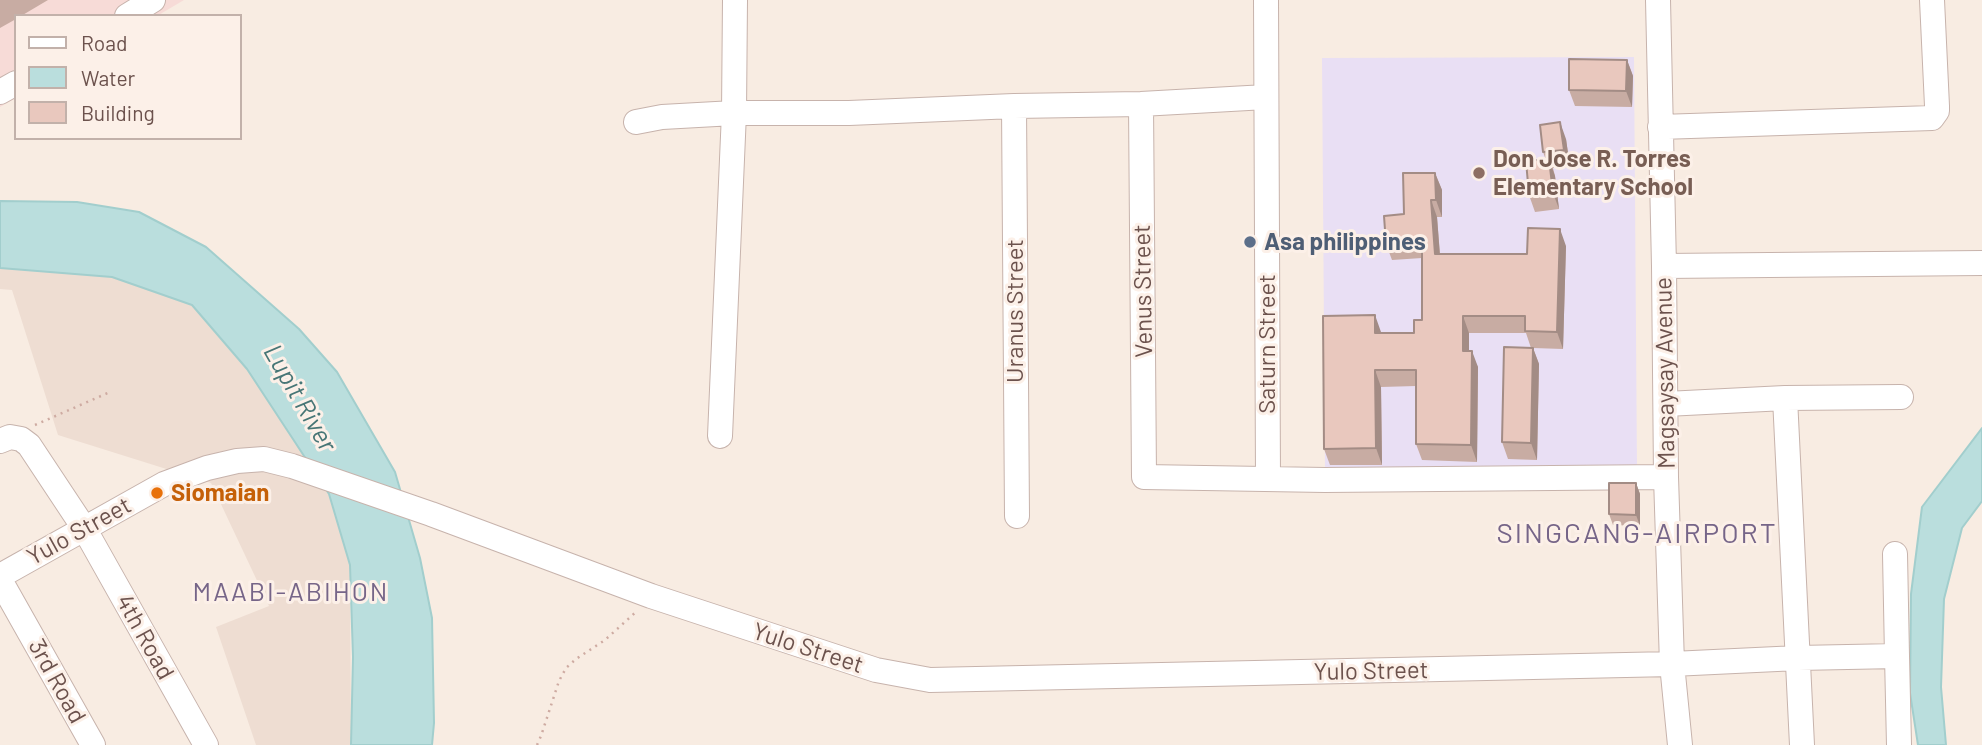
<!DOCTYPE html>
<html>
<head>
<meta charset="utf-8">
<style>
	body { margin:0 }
	#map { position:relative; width:1982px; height:745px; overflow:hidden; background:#f8ece2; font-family:Barlow,sans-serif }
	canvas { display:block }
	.legend { position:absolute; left:14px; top:14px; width:228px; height:126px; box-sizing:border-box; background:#fcf0e8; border:2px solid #c2b1aa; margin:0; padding:9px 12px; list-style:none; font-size:21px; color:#6c524d }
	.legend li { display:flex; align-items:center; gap:14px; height:35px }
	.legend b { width:35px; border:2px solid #c2b1aa }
</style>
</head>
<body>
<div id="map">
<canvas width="1982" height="745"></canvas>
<ul class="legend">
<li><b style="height:9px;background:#fff"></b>Road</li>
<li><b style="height:19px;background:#badedd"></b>Water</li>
<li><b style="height:19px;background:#e9c8be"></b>Building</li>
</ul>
</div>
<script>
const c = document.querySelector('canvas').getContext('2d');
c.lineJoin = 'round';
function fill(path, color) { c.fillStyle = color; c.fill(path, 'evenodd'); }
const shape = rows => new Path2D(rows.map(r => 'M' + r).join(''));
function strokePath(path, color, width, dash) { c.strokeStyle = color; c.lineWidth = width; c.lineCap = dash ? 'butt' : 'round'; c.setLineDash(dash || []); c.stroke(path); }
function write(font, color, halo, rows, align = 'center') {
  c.font = font + ' Barlow,sans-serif'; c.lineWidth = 6; c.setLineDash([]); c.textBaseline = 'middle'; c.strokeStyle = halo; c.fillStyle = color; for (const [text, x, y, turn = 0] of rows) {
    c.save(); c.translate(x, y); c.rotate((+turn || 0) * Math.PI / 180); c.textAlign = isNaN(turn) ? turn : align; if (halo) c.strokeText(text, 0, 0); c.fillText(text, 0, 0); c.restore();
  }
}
fill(shape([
	[0,268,112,277,192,305,247,369,329,494,350,565,351,745,256,745,216,627,269,606,211,483,58,435,12,290,0,289]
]), '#eeddd2');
fill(shape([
	[0,0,184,0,157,16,16,16,16,98,0,107]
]), '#f7dbd7');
fill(shape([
	[1634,57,1637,470,1325,473,1322,58]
]), '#e9dff4');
const water = shape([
	[0,201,77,202,139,212,206,247,299,329,337,372,395,472,420,558,432,618,434,723,432,745,351,745,353,657,350,565,329,494,247,369,192,305,112,277,0,268,0,201],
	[1982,428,1982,501,1962,528,1944,599,1941,687,1946,745,1918,745,1910,693,1911,594,1922,507,1982,428]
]);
fill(water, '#badedd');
strokePath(water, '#a2cecd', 2);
const minor = shape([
	[1266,0,1268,478],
	[1658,0,1664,266,1666,477,1672,664,1680,745],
	[127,16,153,0],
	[0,92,16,83],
	[1141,104,1144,477,1325,480,1666,477],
	[1014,106,1017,516],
	[636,122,662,117,734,113,849,113,1014,106,1141,104,1266,97],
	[1660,127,1932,118,1937,111,1937,106,1932,0],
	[1664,266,1982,263],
	[1785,398,1802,745],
	[1666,404,1785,398,1901,397],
	[720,436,734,113,735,0],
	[0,441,10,437,21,439,29,445,84,528,206,745],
	[0,576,164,484,207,468,237,461,264,459,292,466,431,514,651,596,876,670,930,680,1672,664,1798,658,1897,656,1895,554],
	[0,580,93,745],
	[1897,656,1899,745]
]);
strokePath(minor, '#c7b3ac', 26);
strokePath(shape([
	[35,425,110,392],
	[537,745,541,736,559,681,566,668,576,659,605,640,637,611]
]), '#ceaba2', 2.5, [2, 5]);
strokePath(minor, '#fff', 24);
fill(shape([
	[0,0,48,0,21,16,16,16,16,19,0,28],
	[1627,60,1633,76,1632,107,1575,106,1569,90],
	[1566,139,1570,167,1553,168,1555,176,1559,209,1535,212,1529,195,1546,160,1543,152],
	[1435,173,1442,190,1442,217,1437,217,1440,254,1527,254,1566,246,1563,349,1533,348,1539,364,1537,460,1508,459,1502,442,1531,348,1526,333,1469,333,1469,351,1478,367,1477,462,1422,460,1416,444,1416,386,1381,387,1382,465,1330,465,1324,449,1381,333,1414,333,1422,320,1422,258,1392,260,1386,244,1404,214],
	[1636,483,1640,494,1640,526,1613,525,1609,514]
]), '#c8aca3');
fill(shape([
	[1627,60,1633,76,1632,107,1626,91],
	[1560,122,1566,139,1570,167,1564,150],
	[1549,159,1555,176,1559,209,1553,193],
	[1435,173,1442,190,1442,217,1436,200],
	[1431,200,1437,217,1441,270,1435,254],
	[1560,229,1566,246,1563,349,1557,332],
	[1375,315,1381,332,1381,349,1375,333],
	[1463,316,1469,333,1469,367,1463,351],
	[1533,348,1539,364,1537,460,1531,443],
	[1472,351,1478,367,1477,462,1471,445],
	[1375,370,1381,387,1382,465,1376,448],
	[1636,483,1640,494,1640,526,1636,515]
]), '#a38c85');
const building = shape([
	[1569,59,1627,60,1626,91,1569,90,1569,59],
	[1560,122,1564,150,1543,152,1540,125,1560,122],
	[1549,159,1553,193,1529,195,1526,161,1549,159],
	[1403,173,1435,173,1436,200,1431,200,1435,254,1527,254,1528,228,1560,229,1557,332,1525,331,1525,316,1463,316,1463,351,1472,351,1471,445,1416,444,1416,370,1375,370,1376,448,1324,449,1323,316,1375,315,1375,333,1414,333,1414,320,1422,320,1422,241,1386,244,1384,216,1404,214,1403,173],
	[1504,347,1533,348,1531,443,1502,442,1504,347],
	[1609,483,1636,483,1636,515,1609,514,1609,483]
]);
fill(building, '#e9c8be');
strokePath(building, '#a38c85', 2);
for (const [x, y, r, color] of [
	[1479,173,7,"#8d6e63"],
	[1250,242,7,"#5c6f8a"],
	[157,493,7,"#e8710a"]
]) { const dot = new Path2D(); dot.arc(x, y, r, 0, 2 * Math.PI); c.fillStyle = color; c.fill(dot); strokePath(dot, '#fcf0e8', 2.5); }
write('bold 24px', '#785e54', '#fcf0e8', [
	["Don Jose R. Torres",1493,159],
	["Elementary School",1493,187]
], 'left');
write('bold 24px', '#4e5e75', '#fcf0e8', [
	["Asa philippines",1264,242]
], 'left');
write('24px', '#6c524d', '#fcf0e8', [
	["Venus Street",1143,291,-91],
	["Uranus Street",1015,311,-90],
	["Saturn Street",1267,344,-90],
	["Magsaysay Avenue",1665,373,-91],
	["Yulo Street",79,531,-29],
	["4th Road",145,637,61],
	["Yulo Street",808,648,18],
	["Yulo Street",1371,671,-1],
	["3rd Road",57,681,61]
]);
write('bold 24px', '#c56008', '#fcf0e8', [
	["Siomaian",171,493]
], 'left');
write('italic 26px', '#477676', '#fcf0e8', [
	["Lupit River",300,398,60]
]);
c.letterSpacing = '2px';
write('26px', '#766588', '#fcf0e8', [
	["MAABI-ABIHON",291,592]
]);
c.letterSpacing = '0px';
c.letterSpacing = '2px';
write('28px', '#766588', '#fcf0e8', [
	["SINGCANG-AIRPORT",1637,534]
]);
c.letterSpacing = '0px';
</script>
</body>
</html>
